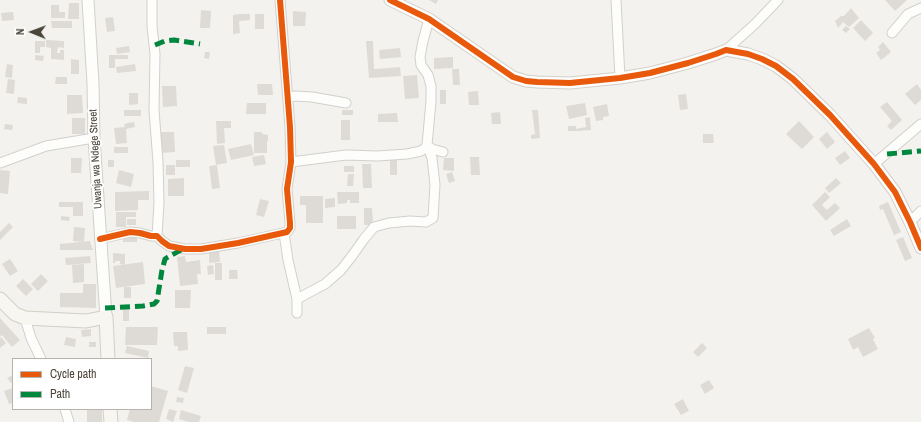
<!DOCTYPE html>
<html>
<head>
<meta charset="utf-8">
<style>
	body { margin:0 }
	#map { position:relative; width:921px; height:422px; overflow:hidden; background:#f4f2ee; font-family:"Archivo Narrow",sans-serif }
	canvas { display:block }
	.legend { position:absolute; left:12px; top:358px; width:140px; height:52px; box-sizing:border-box; background:#fff; border:1px solid #b7b4b0; margin:0; padding:5px 7px; list-style:none; font-size:12px; color:#4b4439 }
	.legend li { display:flex; align-items:center; gap:8px; height:20px }
	.legend b { width:20px; border:1px solid #b7b4b0 }
	.north { position:absolute; left:12px; top:12px; width:40px; height:40px; -webkit-text-stroke:3px #fff; paint-order:stroke; rotate:271deg; font-size:11px; font-weight:700; line-height:16px; text-align:center; color:#4b4439 }
	.north::after { content:''; display:block; margin:auto; width:14px; height:18px; background:#4b4439; clip-path:polygon(50% 0,100% 100%,50% 72%,0 100%) }
</style>
</head>
<body>
<div id="map">
<canvas width="921" height="422"></canvas>
<ul class="legend">
<li><b style="height:5px;background:#e8590c"></b>Cycle path</li>
<li><b style="height:5px;background:#00873e"></b>Path</li>
</ul>
<div class="north">N</div>
</div>
<script>
const c = document.querySelector('canvas').getContext('2d');
c.lineJoin = 'round';
function fill(path, color) { c.fillStyle = color; c.fill(path, 'evenodd'); }
const shape = rows => new Path2D(rows.map(r => 'M' + r).join(''));
function strokePath(path, color, width, dash) { c.strokeStyle = color; c.lineWidth = width; c.lineCap = dash ? 'butt' : 'round'; c.setLineDash(dash || []); c.stroke(path); }
function write(font, color, halo, rows, align = 'center') {
  c.font = font + ' "Archivo Narrow",sans-serif'; c.lineWidth = 3.5; c.setLineDash([]); c.textBaseline = 'middle'; c.strokeStyle = halo; c.fillStyle = color; for (const [text, x, y, turn = 0] of rows) {
    c.save(); c.translate(x, y); c.rotate((+turn || 0) * Math.PI / 180); c.textAlign = isNaN(turn) ? turn : align; if (halo) c.strokeText(text, 0, 0); c.fillText(text, 0, 0); c.restore();
  }
}
fill(shape([
	[429,0,438,0,436,4],
	[885,0,907,0,895,11],
	[69,3,79,3,79,19,68,19],
	[51,5,59,5,59,12,65,12,65,18,51,18],
	[851,8,859,18,849,27,843,22,838,28,835,21,841,16,844,16],
	[201,10,211,11,210,28,200,28],
	[293,11,306,12,305,26,293,26],
	[13,12,14,20,2,21,1,13],
	[239,14,250,14,250,20,239,21,240,33,233,34,233,15],
	[255,14,264,14,264,29,255,29],
	[113,17,115,31,107,32,105,18],
	[861,20,873,33,865,41,853,28],
	[51,21,72,21,72,28,52,28],
	[846,26,850,29,846,33,842,30],
	[46,40,64,41,64,48,58,47,57,53,60,53,60,50,64,50,64,60,51,59,51,48,46,47],
	[35,41,45,41,45,47,40,47,40,53,35,53],
	[366,41,373,41,374,69,400,67,401,76,369,78],
	[883,42,891,52,881,60,876,53,880,50,878,47],
	[129,46,130,52,117,54,116,48],
	[400,48,401,57,380,59,379,50],
	[205,52,210,52,209,59,204,58],
	[35,55,44,56,43,61,35,60],
	[109,55,128,55,128,59,115,59,115,68,109,68],
	[453,57,453,68,434,69,434,58],
	[71,59,79,60,79,74,71,74],
	[7,64,13,65,12,78,5,77],
	[135,64,136,71,117,73,116,67],
	[452,69,459,69,460,85,453,85],
	[417,75,419,98,405,99,403,76],
	[56,77,67,77,67,84,55,84],
	[8,79,15,80,14,94,6,93],
	[257,84,272,84,273,95,258,95],
	[917,84,921,90,921,100,915,105,905,94],
	[162,86,176,86,177,106,163,107],
	[440,90,446,90,446,104,440,104],
	[478,91,479,105,469,105,468,92],
	[129,93,138,93,138,104,129,105],
	[686,94,688,109,680,110,678,95],
	[67,95,82,95,83,113,67,114],
	[18,97,27,98,27,104,17,103],
	[887,102,902,120,891,130,887,126,892,121,880,107],
	[247,103,266,103,266,114,246,114],
	[585,103,587,115,569,119,566,106],
	[607,104,609,116,603,117,603,120,596,121,593,107],
	[124,110,141,110,141,116,124,116],
	[342,110,353,110,353,115,342,115],
	[532,110,538,110,540,138,531,139,531,135,535,134],
	[500,112,501,124,492,124,491,113],
	[397,113,398,122,378,122,378,114],
	[590,117,591,130,577,131,568,131,568,126,576,126,576,129,586,127,585,118],
	[72,118,85,118,85,134,72,134],
	[341,120,350,120,350,140,341,140],
	[216,121,231,121,231,128,224,128,225,143,217,144],
	[799,121,814,137,802,149,786,134],
	[134,122,135,127,126,129,127,143,116,144,114,128,125,127,124,124],
	[5,124,13,125,12,130,4,129],
	[160,132,174,132,175,152,161,153],
	[254,132,262,132,262,134,268,135,268,141,267,141,267,153,254,153],
	[827,132,835,142,827,149,819,139],
	[703,134,713,134,714,143,703,143],
	[251,144,254,155,231,160,228,149],
	[224,145,227,163,216,165,213,146],
	[114,147,128,147,128,153,114,153],
	[845,151,850,158,840,165,835,158],
	[264,155,266,164,254,166,252,157],
	[470,157,479,157,480,175,471,175],
	[71,158,82,158,81,173,71,173],
	[390,158,397,158,397,175,390,175],
	[444,158,454,158,454,171,443,170],
	[108,160,114,160,114,167,108,167],
	[176,160,190,160,190,167,176,167],
	[362,164,371,164,372,188,363,188],
	[166,165,175,165,175,175,166,175],
	[217,165,220,188,212,189,209,166],
	[344,166,354,166,354,172,344,172],
	[0,170,10,171,8,194,0,193],
	[119,170,134,174,131,187,116,183],
	[452,172,455,181,449,183,446,174],
	[348,174,354,174,353,186,347,186],
	[184,178,184,196,168,196,168,179],
	[836,178,841,183,829,193,825,188],
	[149,191,149,200,138,200,138,210,115,211,115,192],
	[337,192,359,192,359,203,350,203,350,200,347,200,347,203,338,204],
	[825,192,830,197,822,205,827,210,835,203,840,208,826,221,812,205],
	[300,196,323,196,323,223,306,223,306,205,300,205],
	[335,198,335,207,325,208,325,199],
	[260,199,269,201,264,217,256,215],
	[59,202,83,202,83,216,73,216,73,207,59,207],
	[888,202,901,232,894,235,883,209,880,210,879,206],
	[364,208,372,208,373,225,364,225],
	[116,212,136,212,136,217,126,217,126,227,116,227],
	[61,216,70,217,69,221,61,220],
	[337,216,356,216,356,229,337,229],
	[127,219,136,219,136,225,127,225],
	[847,219,851,226,834,236,830,230],
	[9,223,13,227,0,240,0,232],
	[74,227,85,228,84,242,73,241],
	[123,234,137,234,137,242,123,242],
	[903,237,912,258,905,261,896,240],
	[90,241,93,250,60,250,60,244],
	[219,250,220,262,209,263,209,251],
	[113,253,125,254,125,265,120,264,120,261,115,261,115,263,113,263],
	[90,256,91,263,66,265,65,258],
	[185,256,186,262,200,260,201,274,197,274,198,284,180,286,177,257],
	[10,259,18,271,10,276,2,264],
	[143,262,145,284,116,288,113,266],
	[215,263,222,263,222,280,215,280],
	[84,264,84,282,73,283,72,265],
	[213,265,214,274,208,275,207,266],
	[229,270,237,270,238,279,229,279],
	[41,274,48,281,38,291,31,284],
	[23,279,33,289,26,296,16,286],
	[83,284,96,284,96,308,60,307,60,293,83,293],
	[124,287,131,287,131,298,124,298],
	[175,290,191,290,190,308,175,308],
	[123,308,129,308,129,321,123,321],
	[0,318,20,340,12,347,2,335,0,337],
	[126,327,158,327,157,345,125,345],
	[207,327,226,327,226,334,207,334],
	[869,328,875,338,873,339,878,349,863,357,858,347,853,350,848,339],
	[91,329,91,336,82,337,81,330],
	[173,332,187,332,188,350,178,351,178,346,174,346],
	[1,337,6,343,0,348,0,339],
	[66,337,76,339,75,347,64,345],
	[89,342,96,342,96,347,89,347],
	[702,343,707,348,698,357,693,352],
	[127,346,149,351,148,358,125,353],
	[185,366,194,368,187,393,178,390],
	[13,375,13,381,11,383,7,378],
	[709,380,714,388,705,394,700,385],
	[151,386,168,391,159,422,134,422,127,420,130,409,151,409],
	[13,388,13,403,9,404,4,391],
	[177,397,184,398,183,403,176,402],
	[683,399,689,411,681,415,674,404],
	[87,409,102,409,102,422,87,422],
	[169,409,177,411,173,422,166,419],
	[181,410,201,416,199,422,189,422,179,419]
]), '#dedbd6');
const minor = shape([
	[152,0,152,26,155,54,154,110,158,162,159,203,157,236],
	[616,0,620,78],
	[892,33,908,14,921,8],
	[726,50,755,24,778,0],
	[288,97,296,96,312,97,346,103],
	[427,145,432,149,443,152],
	[291,162,346,155,377,156,407,154,421,151,425,148,427,145,431,101,431,86,428,75,421,65,420,57,423,41,429,19],
	[0,163,46,146,94,138],
	[874,164,921,124],
	[910,222,921,211],
	[284,233,288,260,297,299,297,313],
	[100,239,130,232,140,233,151,236,157,236,162,241,169,246,185,249,201,249,238,243,287,232,290,228,290,223,287,189,291,162,290,127,280,0],
	[297,299,325,284,341,270,352,256,364,239,374,227,389,223,410,221,426,222,433,218,435,185,432,158,427,145],
	[25,318,31,338,41,359],
	[65,409,69,422]
]);
const tertiary = shape([
	[88,0,93,83,94,138,106,317],
	[390,0,429,19,513,77,526,81,537,82,570,83,620,78,650,73,688,63,716,54,726,50,748,54,762,59,776,66,793,79,830,115,874,164,895,192,910,222,921,248]
]);
const secondary = shape([
	[0,299,15,314,25,318,86,321,106,317,108,359],
	[110,409,111,422]
]);
strokePath(minor, '#d2d0cb', 11);
strokePath(tertiary, '#d2d0cb', 13);
strokePath(secondary, '#d3cfc5', 15);
strokePath(minor, '#fdfdfc', 9);
strokePath(tertiary, '#fdfdfc', 11);
strokePath(secondary, '#f7f6f1', 13);
strokePath(shape([
	[155,45,165,41,174,40,200,44],
	[887,154,921,151],
	[105,308,143,306,154,304,157,301,162,270,165,259,168,257,183,249]
]), '#00873e', 5, [10, 5]);
strokePath(shape([
	[390,0,429,19,513,77,526,81,537,82,570,83,620,78,650,73,688,63,716,54,726,50,748,54,762,59,776,66,793,79,830,115,874,164,895,192,910,222,921,248],
	[100,239,130,232,140,233,151,236,157,236,162,241,169,246,185,249,201,249,238,243,287,232,290,228,290,223,287,189,291,162,290,127,280,0]
]), '#e8590c', 6);
write('11px', '#4b4439', '#fff', [
	["Uwanja wa Ndege Street",96,159,-93]
]);
</script>
</body>
</html>
